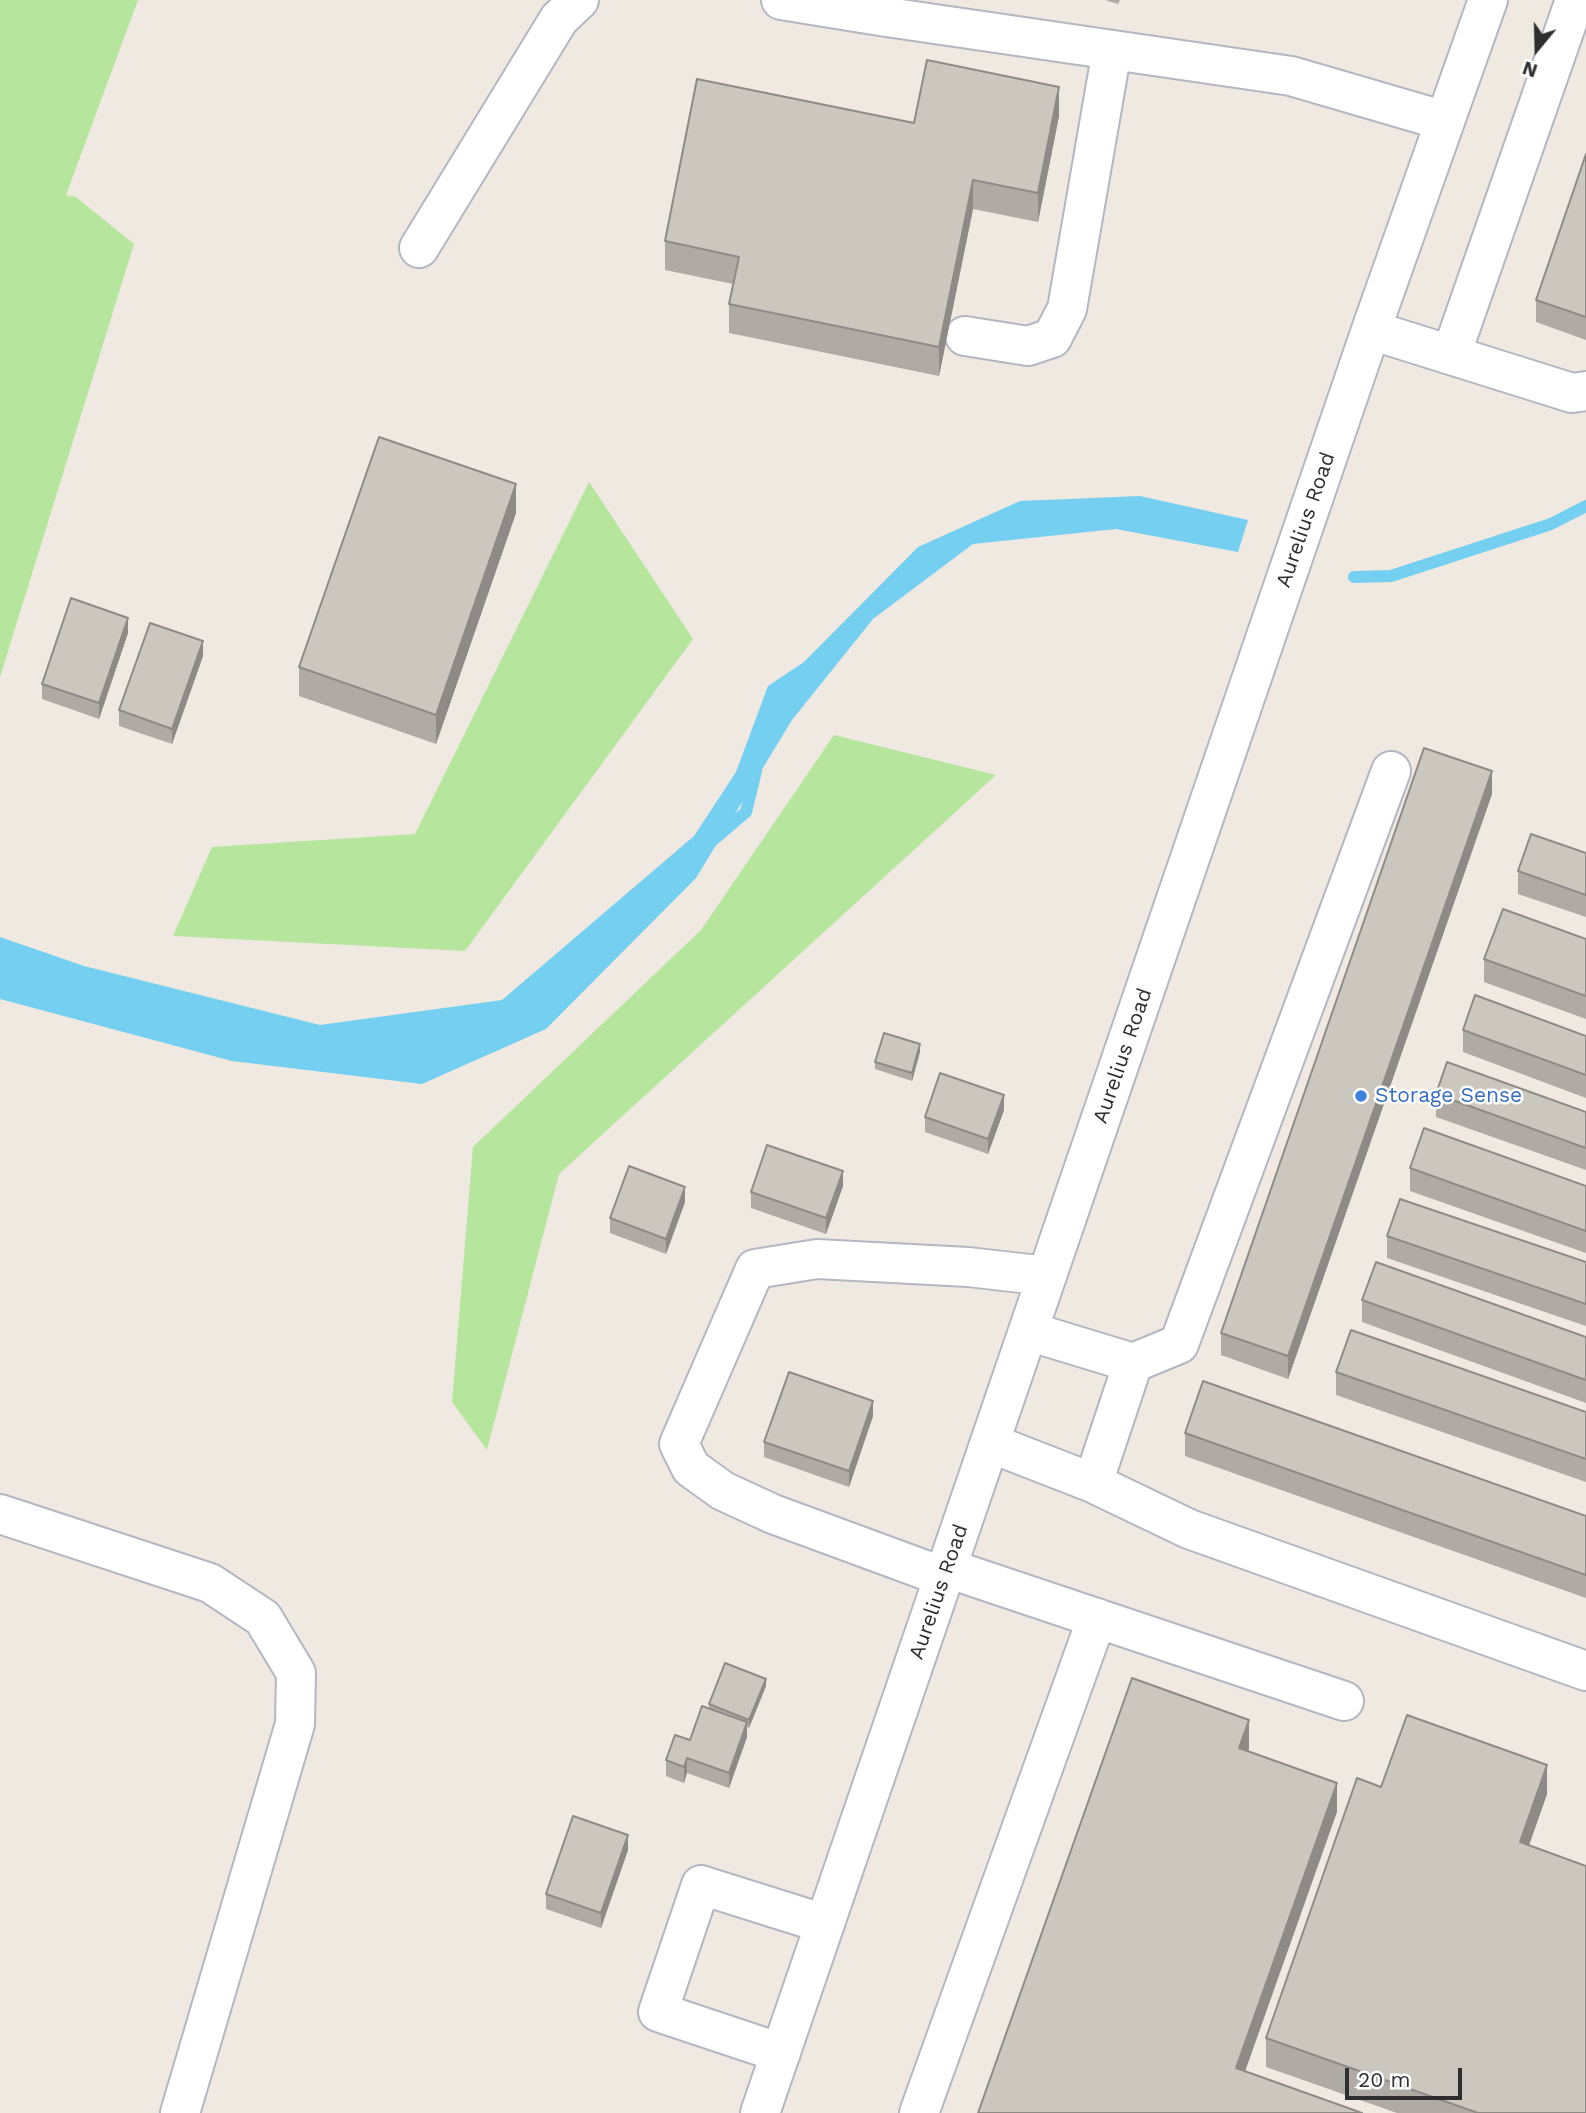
<!DOCTYPE html>
<html>
<head>
<meta charset="utf-8">
<style>
	body { margin:0 }
	#map { position:relative; width:1586px; height:2113px; overflow:hidden; background:#efe9e1; font-family:"Work Sans",sans-serif }
	canvas { display:block }
	.north { position:absolute; left:1502px; top:14px; width:70px; height:70px; -webkit-text-stroke:5px #fff; paint-order:stroke; rotate:199deg; font-size:19px; font-weight:700; line-height:28px; text-align:center; color:#2e2e2e }
	.north::after { content:''; display:block; margin:auto; width:24px; height:32px; background:#2e2e2e; clip-path:polygon(50% 0,100% 100%,50% 72%,0 100%) }
	.scale { position:absolute; left:1345px; top:2068px; width:117px; height:32px; box-sizing:border-box; border:4px solid #2e2e2e; border-top:0; padding-left:9px; font-size:21px; line-height:24px; white-space:nowrap; color:#2e2e2e; -webkit-text-stroke:5px #fff; paint-order:stroke }
</style>
</head>
<body>
<div id="map">
<canvas width="1586" height="2113"></canvas>
<div class="north">N</div>
<div class="scale">20 m</div>
</div>
<script>
const c = document.querySelector('canvas').getContext('2d');
c.lineJoin = 'round';
function fill(path, color) { c.fillStyle = color; c.fill(path, 'evenodd'); }
const shape = rows => new Path2D(rows.map(r => 'M' + r).join(''));
function strokePath(path, color, width, dash) { c.strokeStyle = color; c.lineWidth = width; c.lineCap = dash ? 'butt' : 'round'; c.setLineDash(dash || []); c.stroke(path); }
function write(font, color, halo, rows, align = 'center') {
  c.font = font + ' "Work Sans",sans-serif'; c.lineWidth = 5; c.setLineDash([]); c.textBaseline = 'middle'; c.strokeStyle = halo; c.fillStyle = color; for (const [text, x, y, turn = 0] of rows) {
    c.save(); c.translate(x, y); c.rotate((+turn || 0) * Math.PI / 180); c.textAlign = isNaN(turn) ? turn : align; if (halo) c.strokeText(text, 0, 0); c.fillText(text, 0, 0); c.restore();
  }
}
fill(shape([
	[0,0,138,0,66,195,76,197,134,244,0,677],
	[589,482,693,639,465,951,173,936,212,847,415,834],
	[834,735,996,775,559,1174,487,1450,452,1402,473,1147,701,930]
]), '#b6e59e');
fill(shape([
	[1140,496,1248,520,1238,552,1116,529,973,544,873,619,792,720,696,878,546,1029,422,1084,232,1061,0,999,0,937,84,966,320,1025,502,1000,694,836,736,772,768,686,804,662,918,547,1020,501]
]), '#75cff0');
strokePath(shape([
	[1354,577,1391,576,1551,524,1586,506],
	[712,841,746,812,756,771]
]), '#75cff0', 12);
const minor = shape([
	[781,0,880,16,1291,76,1445,121],
	[419,248,559,19,579,0],
	[1371,330,1572,393,1586,391],
	[965,336,1028,346,1052,338,1067,309,1112,50],
	[1451,355,1575,0],
	[1028,1331,1133,1363],
	[990,1443,1093,1483,1189,1529,1586,1671],
	[1093,1483,1133,1363,1179,1344,1391,771],
	[0,1514,210,1583,263,1618,296,1673,295,1724,180,2113],
	[947,1568,1344,1701],
	[944,1577,773,1514,723,1491,691,1468,679,1444,755,1269,817,1259,968,1267,1047,1276],
	[781,2053,658,2012,701,1885,825,1924],
	[760,2113,1371,330,1488,0],
	[919,2113,1097,1618]
]);
strokePath(minor, '#b4b7c1', 42);
strokePath(minor, '#fff', 38);
fill(shape([
	[1105,0,1120,0,1118,4],
	[1059,116,1038,222,973,209,939,376,729,333,729,304,733,284,665,270,665,241,914,123],
	[1586,154,1586,340,1536,322,1536,300],
	[516,513,436,744,299,696,299,667],
	[128,633,99,719,42,699,42,684],
	[203,656,172,744,119,726,119,710],
	[1492,794,1288,1379,1221,1355,1221,1333],
	[1586,853,1586,917,1518,894,1518,871],
	[1586,939,1586,1019,1484,982,1484,959],
	[1463,1030,1586,1036,1586,1098,1463,1052],
	[920,1052,912,1081,875,1069,875,1062],
	[1436,1094,1586,1112,1586,1170,1436,1117],
	[1004,1110,988,1154,925,1132,925,1117],
	[1410,1168,1586,1186,1586,1253,1410,1191],
	[843,1186,826,1234,751,1208,751,1192],
	[685,1202,666,1254,610,1233,610,1218],
	[1387,1236,1586,1262,1586,1326,1387,1258],
	[1362,1300,1586,1337,1586,1403,1362,1322],
	[1336,1372,1586,1412,1586,1482,1336,1395],
	[873,1416,849,1487,764,1457,764,1442],
	[1185,1433,1586,1516,1586,1598,1185,1456],
	[766,1686,749,1728,747,1727,747,1737,729,1788,687,1773,684,1783,666,1776,666,1760,690,1740,709,1708,709,1704],
	[1381,1787,1547,1794,1529,1845,1586,2113,1397,2113,1266,2067,1266,2038],
	[628,1850,601,1928,546,1909,546,1894]
]), '#afaba4');
fill(shape([
	[1059,87,1059,116,1038,222,1038,193],
	[973,180,973,209,939,376,939,347],
	[516,484,516,513,436,744,436,715],
	[128,618,128,633,99,719,99,703],
	[203,641,203,656,172,744,172,729],
	[1492,771,1492,794,1288,1379,1288,1356],
	[920,1044,920,1052,912,1081,912,1073],
	[1004,1095,1004,1110,988,1154,988,1139],
	[843,1171,843,1186,826,1234,826,1218],
	[685,1187,685,1202,666,1254,666,1239],
	[873,1401,873,1416,849,1487,849,1471],
	[766,1679,766,1686,749,1728,749,1720],
	[1249,1720,1249,1749,1239,1777,1239,1748],
	[747,1722,747,1737,729,1788,729,1773],
	[687,1758,687,1773,684,1783,684,1767],
	[1547,1765,1547,1794,1520,1871,1520,1842],
	[1337,1783,1337,1812,1236,2097,1236,2068],
	[628,1835,628,1850,601,1928,601,1913]
]), '#8e8b86');
const building = shape([
	[927,60,1059,87,1038,193,973,180,939,347,729,304,739,257,665,241,697,79,914,123,927,60],
	[1586,154,1586,317,1536,300,1586,154],
	[379,437,516,484,436,715,299,667,379,437],
	[71,598,128,618,99,703,42,684,71,598],
	[150,623,203,641,172,729,119,710,150,623],
	[1424,748,1492,771,1288,1356,1221,1333,1424,748],
	[1531,834,1586,853,1586,895,1518,871,1531,834],
	[1503,909,1586,939,1586,996,1484,959,1503,909],
	[1475,995,1586,1036,1586,1075,1463,1030,1475,995],
	[884,1033,920,1044,912,1073,875,1062,884,1033],
	[1447,1062,1586,1112,1586,1148,1436,1094,1447,1062],
	[940,1073,1004,1095,988,1139,925,1117,940,1073],
	[1424,1128,1586,1186,1586,1231,1410,1168,1424,1128],
	[767,1145,843,1171,826,1218,751,1192,767,1145],
	[629,1166,685,1187,666,1239,610,1218,629,1166],
	[1400,1199,1586,1262,1586,1304,1387,1236,1400,1199],
	[1376,1262,1586,1337,1586,1380,1362,1300,1376,1262],
	[1351,1330,1586,1412,1586,1459,1336,1372,1351,1330],
	[789,1372,873,1401,849,1471,764,1442,789,1372],
	[1203,1381,1586,1516,1586,1575,1185,1433,1203,1381],
	[725,1663,766,1679,749,1720,709,1704,725,1663],
	[1132,1678,1249,1720,1239,1748,1337,1783,1236,2068,1362,2113,978,2113,1132,1678],
	[702,1706,747,1722,729,1773,687,1758,684,1767,666,1760,675,1735,690,1740,702,1706],
	[1407,1715,1547,1765,1520,1842,1586,1866,1586,2113,1478,2113,1266,2038,1357,1778,1381,1787,1407,1715],
	[573,1816,628,1835,601,1913,546,1894,573,1816]
]);
fill(building, '#cbc7bf');
strokePath(building, '#8e8b86', 2);
for (const [x, y, r, color] of [
	[1361,1096,7,"#3f7fe0"]
]) { const dot = new Path2D(); dot.arc(x, y, r, 0, 2 * Math.PI); c.fillStyle = color; c.fill(dot); strokePath(dot, '#fff', 2.5); }
write('21px', '#2e2e2e', '#fff', [
	["Aurelius Road",1306,520,-71],
	["Aurelius Road",1123,1056,-71],
	["Aurelius Road",939,1592,-71]
]);
write('21px', '#366cbe', '#fff', [
	["Storage Sense",1375,1096]
], 'left');
</script>
</body>
</html>
